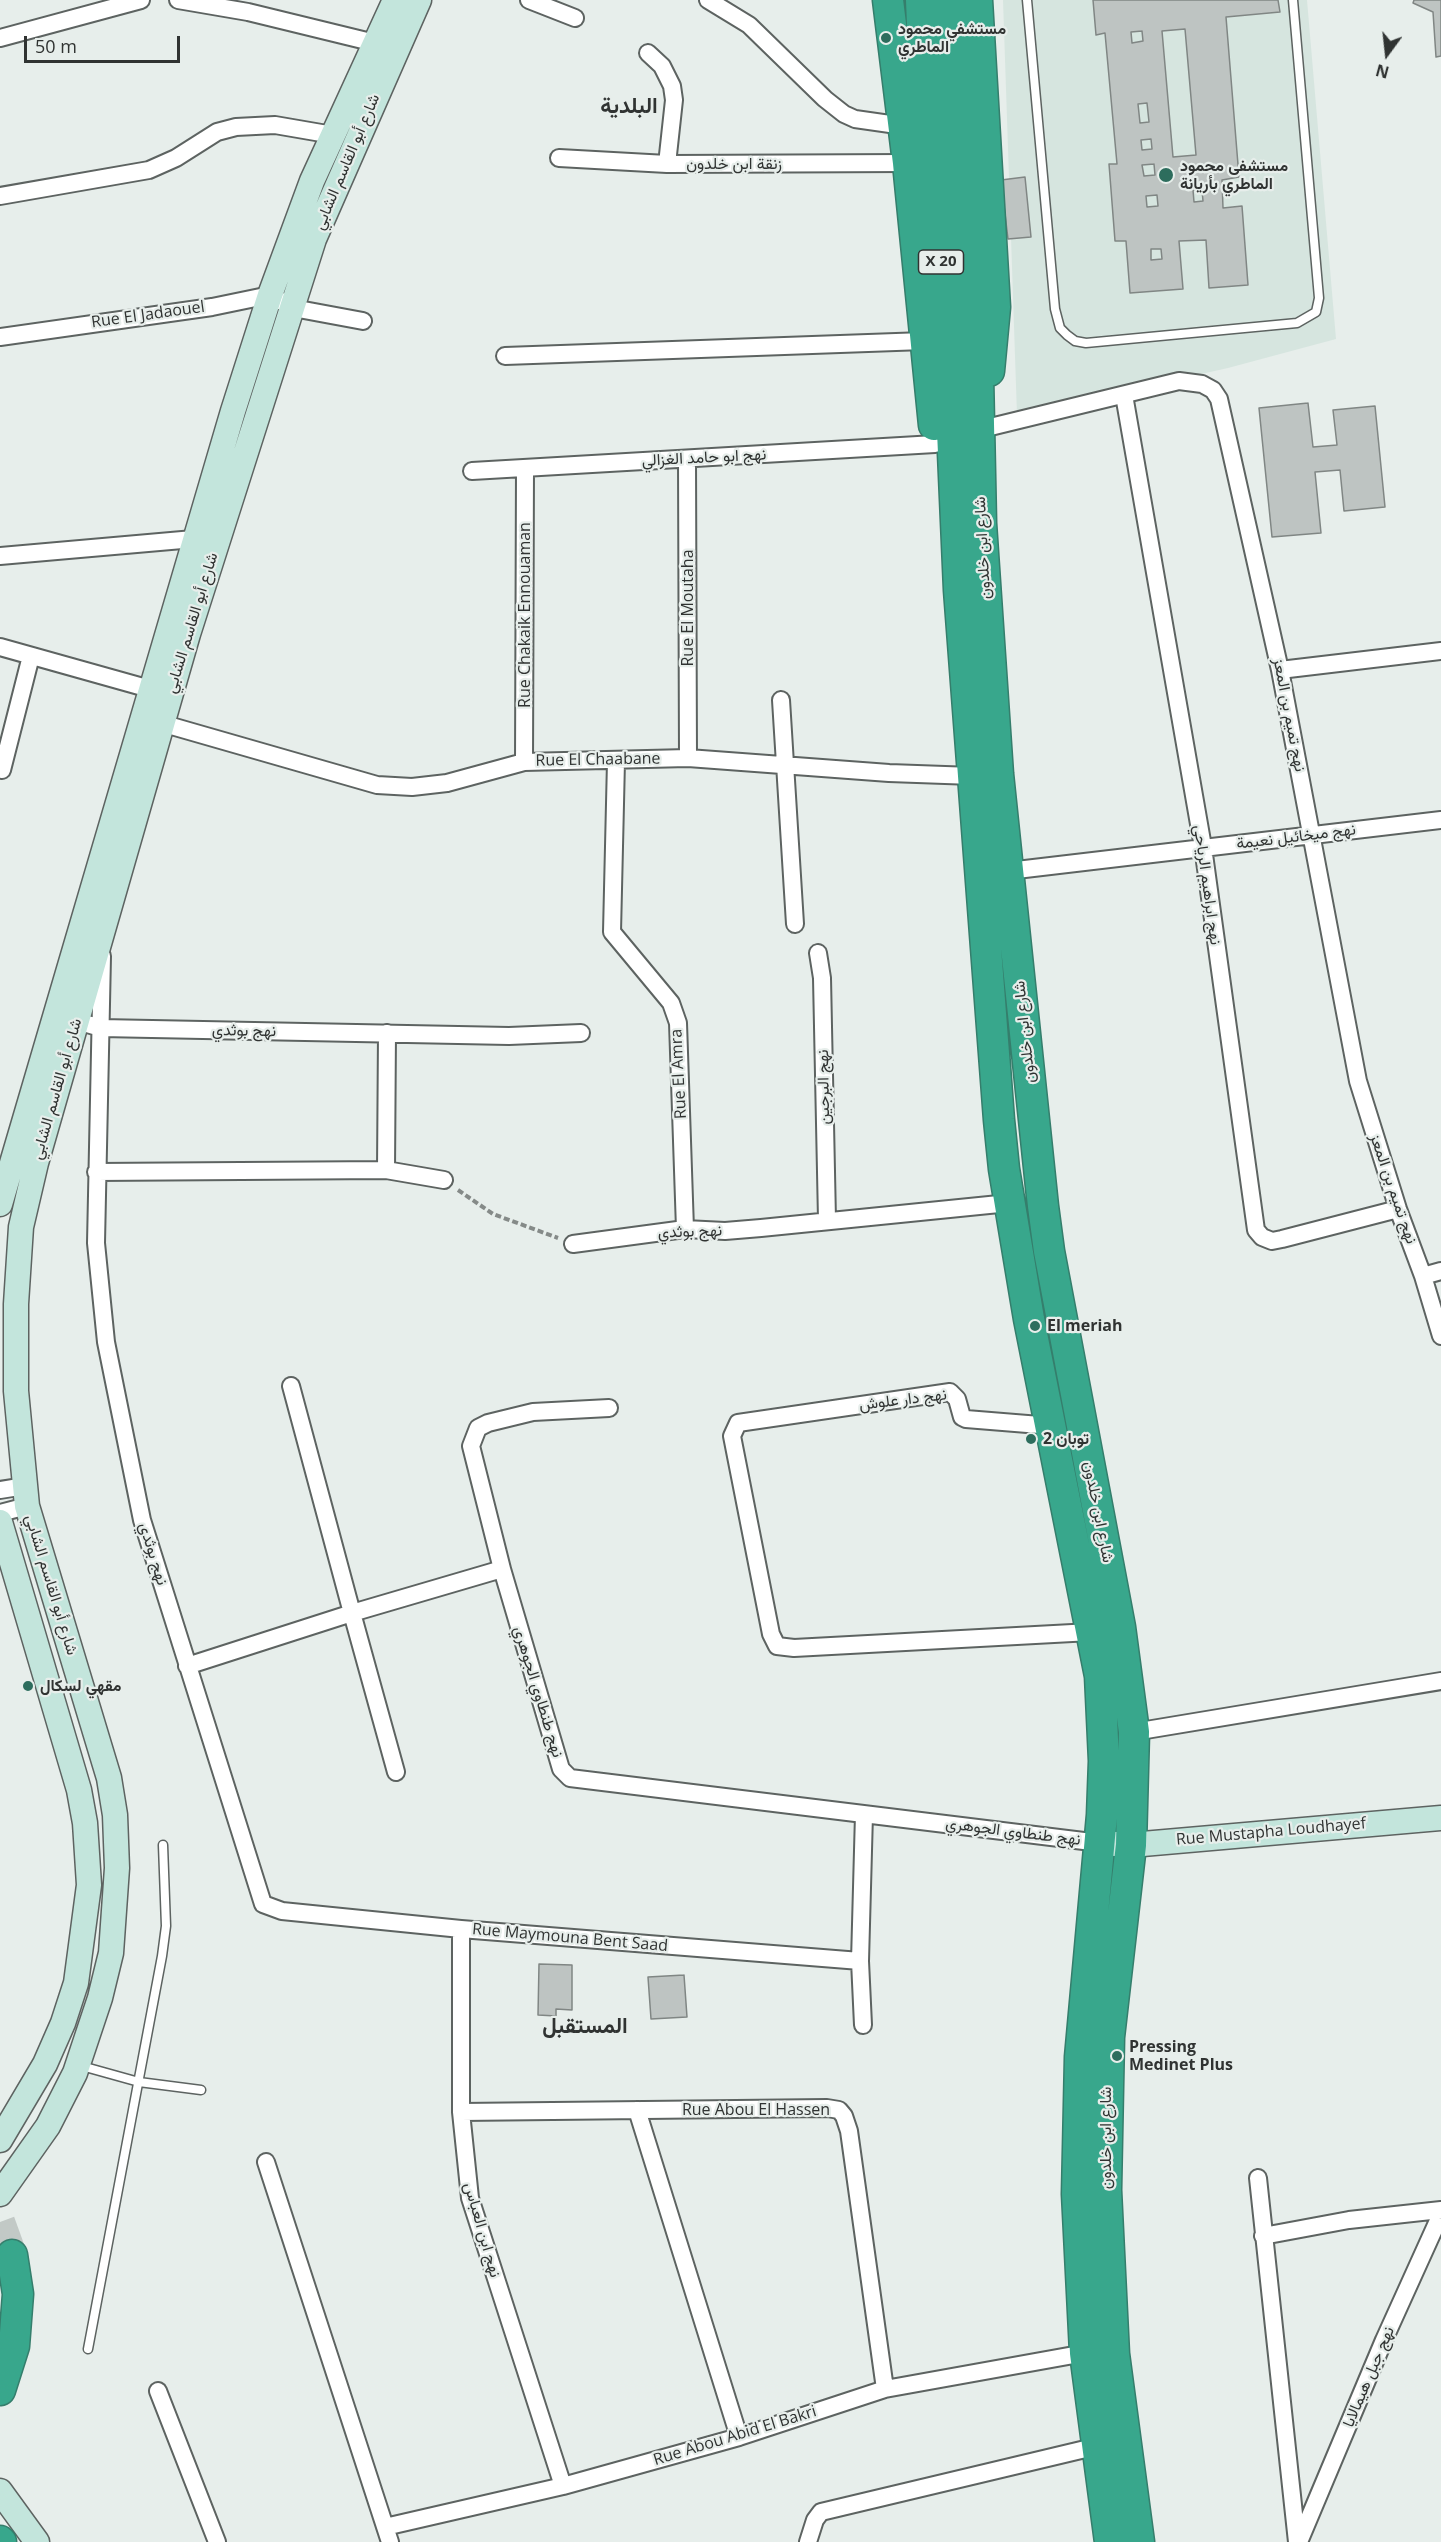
<!DOCTYPE html>
<html>
<head>
<meta charset="utf-8">
<style>
	body { margin:0 }
	#map { position:relative; width:1441px; height:2542px; overflow:hidden; background:#e7eeeb; font-family:"Open Sans",sans-serif }
	canvas { display:block }
	.north { position:absolute; left:1357px; top:24px; width:60px; height:60px; -webkit-text-stroke:4px #e7eeeb; paint-order:stroke; rotate:195deg; font-size:16px; font-weight:700; line-height:24px; text-align:center; color:#303332 }
	.north::after { content:''; display:block; margin:auto; width:21px; height:27px; background:#303332; clip-path:polygon(50% 0,100% 100%,50% 72%,0 100%) }
	.scale { position:absolute; left:24px; top:36px; width:156px; height:27px; box-sizing:border-box; border:3px solid #303332; border-top:0; padding-left:8px; font-size:18px; line-height:21px; white-space:nowrap; color:#303332; -webkit-text-stroke:4px #e7eeeb; paint-order:stroke }
</style>
</head>
<body>
<div id="map">
<canvas width="1441" height="2542"></canvas>
<div class="north">N</div>
<div class="scale">50 m</div>
</div>
<script>
const c = document.querySelector('canvas').getContext('2d');
c.lineJoin = 'round';
function fill(path, color) { c.fillStyle = color; c.fill(path, 'evenodd'); }
const shape = rows => new Path2D(rows.map(r => 'M' + r).join(''));
function strokePath(path, color, width, dash) { c.strokeStyle = color; c.lineWidth = width; c.lineCap = dash ? 'butt' : 'round'; c.setLineDash(dash || []); c.stroke(path); }
function write(font, color, halo, rows, align = 'center') {
  c.font = font + ' "Open Sans",Vazirmatn,sans-serif'; c.lineWidth = 4.5; c.setLineDash([]); c.textBaseline = 'middle'; c.strokeStyle = halo; c.fillStyle = color; for (const [text, x, y, turn = 0] of rows) {
    c.save(); c.translate(x, y); c.rotate((+turn || 0) * Math.PI / 180); c.textAlign = isNaN(turn) ? turn : align; if (halo) c.strokeText(text, 0, 0); c.fillText(text, 0, 0); c.restore();
  }
}
fill(shape([
	[1003,0,1307,0,1336,339,1228,368,1017,415]
]), '#d6e5df');
const building = shape([
	[1093,0,1278,0,1280,12,1226,17,1239,177,1222,180,1223,208,1242,206,1248,285,1209,288,1206,240,1179,241,1183,289,1130,293,1126,241,1115,241,1109,164,1117,164,1105,33,1096,35,1093,0],
	[1185,29,1196,155,1173,157,1162,31,1185,29],
	[1142,31,1143,41,1132,43,1131,32,1142,31],
	[1147,103,1149,122,1140,123,1138,104,1147,103],
	[1151,139,1152,149,1142,150,1141,140,1151,139],
	[1154,164,1155,175,1144,176,1142,165,1154,164],
	[1193,190,1202,190,1203,201,1194,202,1193,190],
	[1157,195,1158,206,1147,207,1146,196,1157,195],
	[1151,249,1161,249,1162,259,1151,260,1151,249],
	[1414,0,1441,0,1441,56,1436,57,1433,12,1413,3,1414,0],
	[1025,177,1031,237,1008,239,1001,180,1025,177],
	[1308,403,1313,447,1337,445,1333,410,1375,406,1385,507,1344,511,1340,470,1315,472,1321,533,1272,537,1259,408,1308,403],
	[539,1964,572,1965,572,2010,556,2009,556,2016,538,2015,539,1964],
	[684,1975,687,2017,651,2019,648,1977,684,1975]
]);
fill(building, '#bec4c2');
strokePath(building, '#808684', 1.5);
strokePath(shape([
	[0,2222,12,2255]
]), '#c2c9c6', 30, [30, 15]);
const lane = shape([
	[1027,0,1055,309,1060,328,1067,335,1075,341,1086,343,1297,323,1316,312,1319,298,1293,0],
	[78,2065,139,2082,201,2090],
	[88,2349,162,1956,166,1926,163,1845]
]);
const street = shape([
	[178,0,248,12,375,43],
	[529,0,575,18],
	[708,0,749,25,825,99,844,114,855,119,904,126],
	[0,38,141,0],
	[648,53,662,66,672,86,674,100,667,164],
	[559,158,667,164,908,163],
	[0,196,149,170,176,158,217,132,236,127,275,125,333,135],
	[0,337,212,307,270,295,293,308,363,321],
	[505,356,924,341],
	[1124,395,1203,847,1256,1230,1262,1237,1272,1241,1282,1239,1398,1209],
	[978,430,1179,381,1202,384,1213,390,1219,399,1280,670,1358,1081,1398,1209,1423,1276,1441,1336],
	[687,459,688,758],
	[472,471,935,444],
	[0,556,205,538],
	[0,647,150,689],
	[1280,670,1441,651],
	[781,700,795,924],
	[161,723,377,785,412,787,447,783,524,762,688,758,889,773,973,776],
	[616,761,612,932,671,1003,678,1023,685,1229],
	[524,762,525,469],
	[2,770,31,656],
	[1008,871,1441,820],
	[818,953,822,978,827,1220],
	[102,956,96,1243,106,1342,142,1520,263,1904,282,1911,461,1929,860,1961],
	[66,1018,101,1028,509,1036,581,1033],
	[386,1170,387,1033],
	[96,1172,386,1170,444,1180],
	[573,1244,685,1229,725,1231,761,1228,1009,1203],
	[1423,1276,1441,1271],
	[1052,1426,966,1419,962,1417,957,1399,950,1392,738,1423,732,1436,771,1634,777,1646,794,1648,1091,1632],
	[0,1490,25,1486],
	[0,1513,27,1506],
	[502,1569,471,1446,478,1428,488,1423,533,1412,609,1408],
	[187,1666,352,1613,291,1386],
	[1134,1732,1441,1681],
	[396,1772,352,1613,502,1569,561,1769,570,1778,1100,1843],
	[461,1929,461,2112,470,2198,563,2486],
	[863,2025,860,1961,864,1814],
	[637,2110,739,2437],
	[461,2112,827,2108,839,2110,844,2116,849,2131,885,2389],
	[266,2162,390,2542],
	[1258,2178,1297,2542],
	[1263,2236,1349,2220,1441,2210],
	[158,2391,217,2542],
	[385,2527,563,2486,739,2437,885,2389,1085,2353],
	[808,2542,815,2520,821,2512,1098,2446],
	[1299,2542,1384,2340,1441,2214]
]);
const secondary = shape([
	[0,1204,233,411,270,295,312,181,395,0],
	[0,1522,79,1790,85,1823,89,1885,76,1983,63,2023,45,2064,0,2140],
	[1100,1843,1131,1845,1441,1818],
	[0,2194,48,2126,75,2073,100,1998,111,1953,117,1868,115,1815,109,1778,27,1506,16,1391,16,1304,21,1227,36,1163,188,634,314,239,419,0],
	[0,2491,37,2542]
]);
const highway = shape([
	[888,0,908,163,934,425],
	[921,0,925,95,950,385,959,590,999,1120,1004,1169,1029,1319,1100,1676,1104,1761,1102,1815,1080,2057,1077,2194,1085,2353,1110,2542],
	[947,0,978,374,981,523,998,774,1043,1206,1049,1251,1120,1627,1134,1732,1131,1845,1109,2037,1106,2190,1114,2354,1139,2542],
	[977,0,995,307,989,371],
	[0,2390,14,2346,18,2294,12,2255],
	[0,2541,1,2542]
]);
strokePath(lane, '#5d6361', 11);
strokePath(street, '#5d6361', 20);
strokePath(secondary, '#5d6361', 27);
strokePath(highway, '#357e6c', 33);
strokePath(shape([
	[458,1190,493,1214,558,1238]
]), '#858a88', 4, [6, 3]);
strokePath(lane, '#fff', 8);
strokePath(street, '#fff', 16);
strokePath(secondary, '#c3e5dc', 24);
strokePath(highway, '#38a78c', 30);
for (const [x, y, r, color] of [
	[886,38,6,"#2d6d5d"],
	[1166,175,8,"#2d6d5d"],
	[1035,1326,6,"#2d6d5d"],
	[1031,1439,6,"#2d6d5d"],
	[28,1686,6,"#2d6d5d"],
	[1117,2056,6,"#2d6d5d"]
]) { const dot = new Path2D(); dot.arc(x, y, r, 0, 2 * Math.PI); c.fillStyle = color; c.fill(dot); strokePath(dot, '#e7eeeb', 2); }
for (const [x, y, w] of [
	[941,262,45]
]) { const box = new Path2D(); box.roundRect(x - w / 2, y - 12, w, 24, 4.5); c.fillStyle = '#e7eeeb'; c.fill(box); strokePath(box, '#303332', 1.5); }
write('bold 15px', '#303332', null, [
	["X 20",941,262]
]);
write('bold 16px', '#303332', '#e7eeeb', [
	["مستشفي محمود",898,29],
	["الماطري",898,47],
	["مستشفى محمود",1180,166],
	["الماطري بأريانة",1180,184],
	["El meriah",1047,1326],
	["توبان 2",1043,1439],
	["مقهي لسكال",40,1686],
	["Pressing",1129,2047],
	["Medinet Plus",1129,2065]
], 'left');
write('16px', '#303332', '#e7eeeb', [
	["شارع أبو القاسم الشابي",347,162,-67],
	["زنقة ابن خلدون",734,164],
	["Rue El Jadaouel",148,315,-8],
	["نهج ابو حامد الغزالي",704,458,-3],
	["شارع ابن خلدون",983,548,-93],
	["Rue El Moutaha",688,608,-90],
	["Rue Chakaik Ennouaman",525,615,-90],
	["شارع أبو القاسم الشابي",192,623,-73],
	["نهج تميم بن المعز",1289,715,79],
	["Rue El Chaabane",598,760,-1],
	["نهج ميخائيل نعيمة",1296,837,-7],
	["نهج ابراهيم الرياحي",1207,885,82],
	["نهج بوثدي",244,1031,1],
	["شارع ابن خلدون",1025,1032,-96],
	["Rue El Amra",679,1074,-93],
	["نهج البرجين",824,1087,-91],
	["شارع أبو القاسم الشابي",57,1089,-74],
	["نهج تميم بن المعز",1393,1189,71],
	["نهج بوثدي",690,1232,-2],
	["نهج دار علوش",903,1400,-7],
	["شارع ابن خلدون",1098,1512,79],
	["نهج بوثدي",153,1554,73],
	["شارع أبو القاسم الشابي",51,1585,73],
	["نهج طنطاوي الجوهري",538,1692,73],
	["نهج طنطاوي الجوهري",1013,1832,7],
	["Rue Mustapha Loudhayef",1271,1832,-5],
	["Rue Maymouna Bent Saad",570,1938,5],
	["Rue Abou El Hassen",756,2110],
	["شارع ابن خلدون",1106,2138,-90],
	["نهج ابن العباس",482,2230,74],
	["نهج جبل هيمالايا",1369,2377,-67],
	["Rue Abou Abid El Bakri",735,2436,-17]
]);
write('bold 22px', '#303332', '#e7eeeb', [
	["البلدية",629,107],
	["المستقبل",585,2027]
]);
</script>
</body>
</html>
